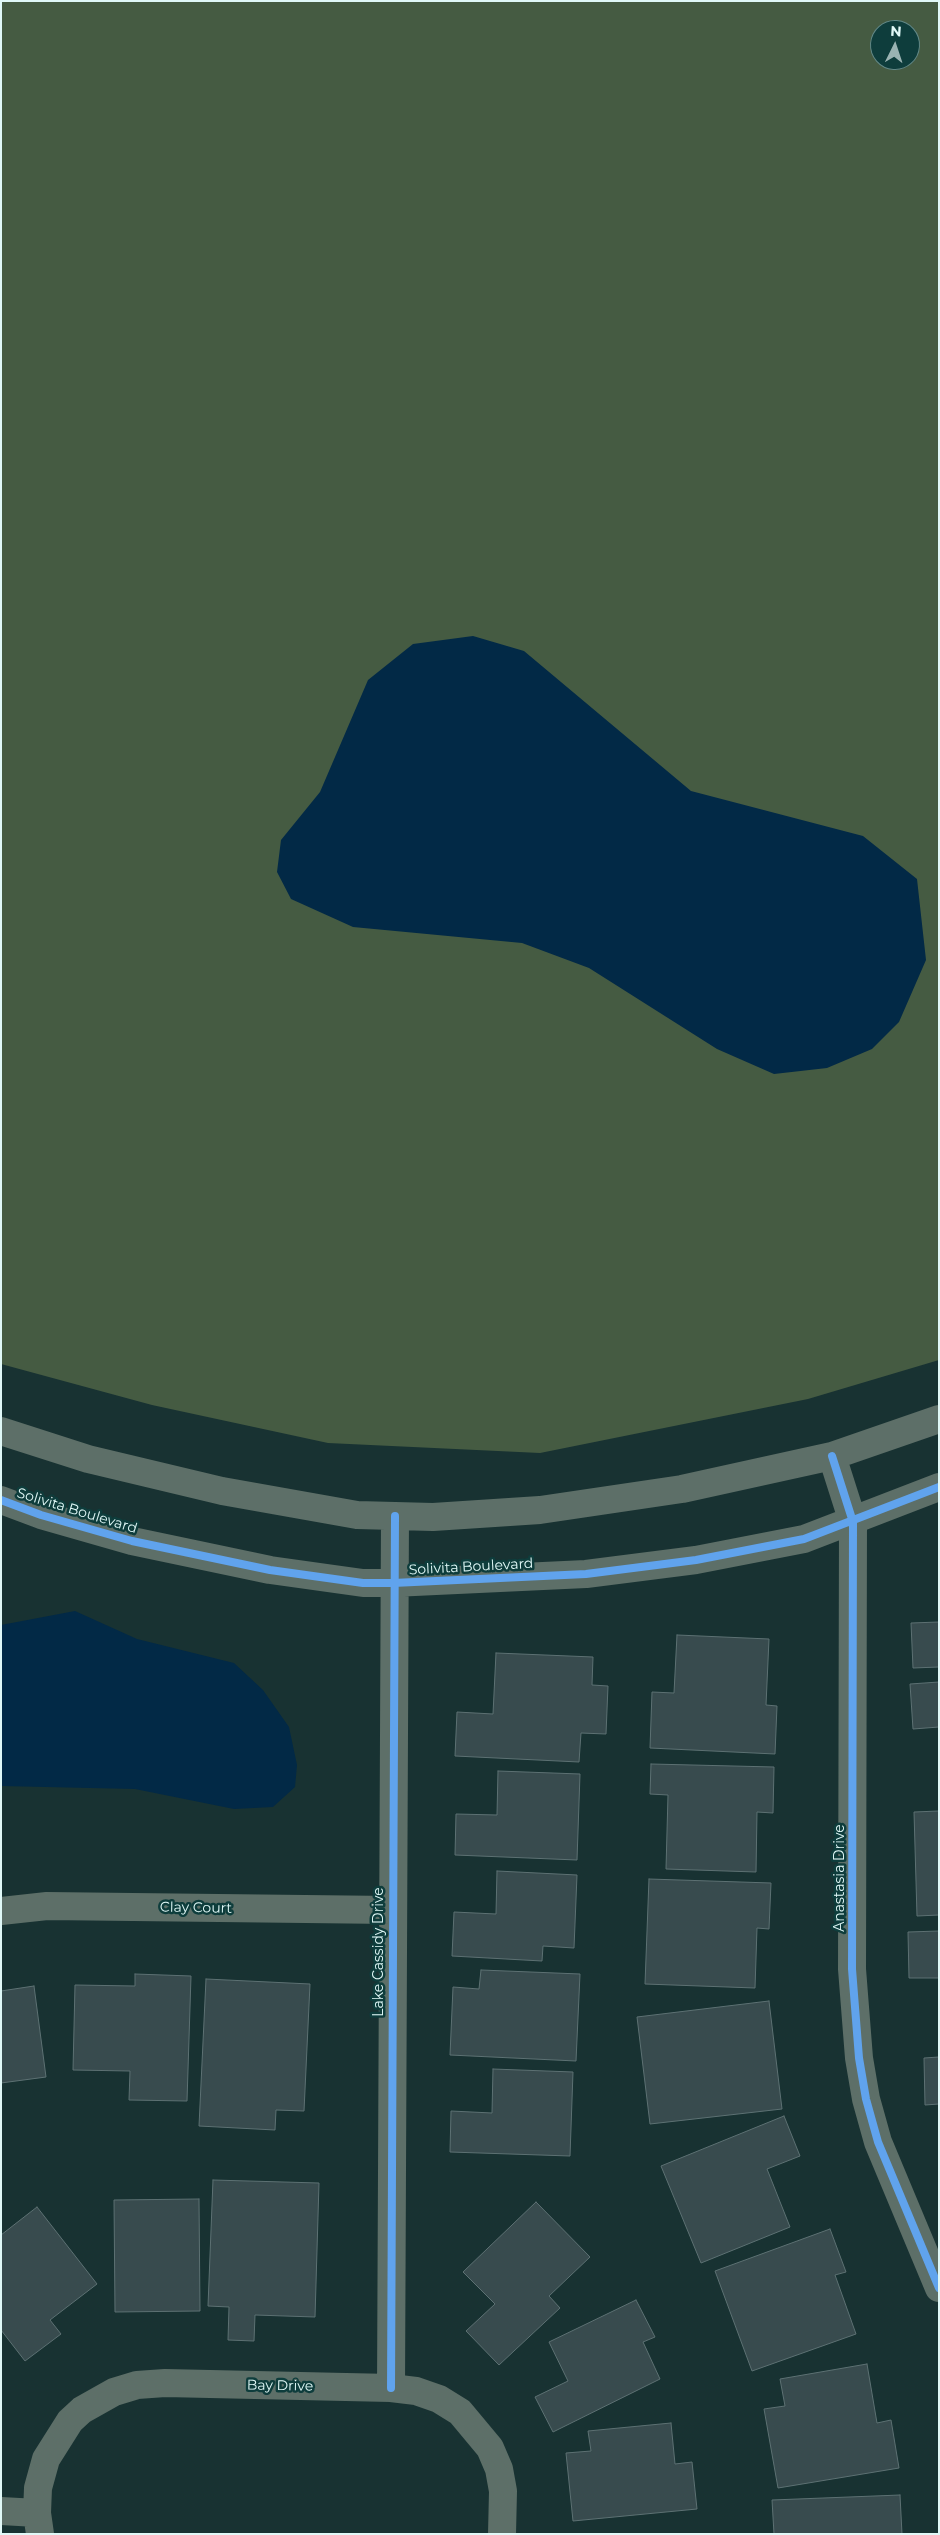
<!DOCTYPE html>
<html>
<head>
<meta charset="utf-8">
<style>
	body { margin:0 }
	#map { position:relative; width:940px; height:2535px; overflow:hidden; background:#183232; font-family:Montserrat,sans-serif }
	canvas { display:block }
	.frame { position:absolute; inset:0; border:2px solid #e0f8f7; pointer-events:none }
	.north { position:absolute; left:870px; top:20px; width:50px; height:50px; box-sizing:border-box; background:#0e3d3c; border:1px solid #628887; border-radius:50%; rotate:4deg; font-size:14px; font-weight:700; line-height:20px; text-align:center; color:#e0f8f7 }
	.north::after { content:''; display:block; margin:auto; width:18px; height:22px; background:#9ab3b2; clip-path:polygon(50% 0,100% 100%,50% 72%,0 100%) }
</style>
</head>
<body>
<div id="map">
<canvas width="940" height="2535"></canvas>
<div class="frame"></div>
<div class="north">N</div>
</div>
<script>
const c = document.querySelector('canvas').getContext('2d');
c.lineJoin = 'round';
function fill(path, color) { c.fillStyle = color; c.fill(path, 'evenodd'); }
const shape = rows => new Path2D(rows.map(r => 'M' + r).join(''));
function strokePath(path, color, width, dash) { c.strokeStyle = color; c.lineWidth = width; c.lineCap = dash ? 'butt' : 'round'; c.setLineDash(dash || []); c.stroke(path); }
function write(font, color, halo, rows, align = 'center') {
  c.font = font + ' Montserrat,sans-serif'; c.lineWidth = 5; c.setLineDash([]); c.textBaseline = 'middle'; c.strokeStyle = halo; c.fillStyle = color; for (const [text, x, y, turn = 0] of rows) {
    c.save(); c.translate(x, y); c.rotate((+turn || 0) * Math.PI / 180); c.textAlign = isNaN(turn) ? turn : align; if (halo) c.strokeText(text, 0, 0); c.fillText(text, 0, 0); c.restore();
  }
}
fill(shape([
	[1,1,939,1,939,1360,808,1399,540,1453,328,1443,152,1405,1,1364],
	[880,30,910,30,910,60,880,60]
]), '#455b42');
fill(shape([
	[473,636,524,651,691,791,863,836,917,879,926,960,899,1022,872,1049,827,1068,774,1074,717,1049,589,968,522,943,353,927,291,899,277,872,281,840,320,792,368,680,413,644],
	[75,1611,137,1639,234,1663,263,1690,289,1727,297,1765,295,1787,273,1807,234,1809,135,1789,1,1786,1,1625]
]), '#022946');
const building = shape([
	[939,1622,939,1667,913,1668,911,1623,939,1622],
	[677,1635,769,1639,766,1705,777,1706,775,1754,650,1748,652,1692,674,1693,677,1635],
	[496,1653,593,1657,592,1685,608,1686,606,1734,581,1733,579,1762,455,1756,457,1712,493,1714,496,1653],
	[939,1682,939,1727,913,1729,910,1684,939,1682],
	[651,1764,774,1767,773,1813,757,1812,756,1872,666,1869,668,1795,650,1794,651,1764],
	[498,1771,580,1774,577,1860,455,1855,456,1814,497,1815,498,1771],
	[939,1811,939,1915,917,1916,914,1812,939,1811],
	[497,1871,577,1875,574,1948,543,1946,542,1961,452,1956,454,1912,496,1914,497,1871],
	[649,1879,771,1883,769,1929,757,1928,755,1988,645,1984,649,1879],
	[939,1931,939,1978,909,1978,908,1932,939,1931],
	[481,1970,580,1974,576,2061,450,2055,453,1987,479,1989,481,1970],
	[135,1974,191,1976,187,2101,129,2100,130,2071,73,2070,75,1985,135,1986,135,1974],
	[206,1979,310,1984,304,2111,276,2110,275,2130,199,2126,206,1979],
	[34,1986,46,2077,1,2083,1,1991,34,1986],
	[769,2001,782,2109,650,2124,637,2017,769,2001],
	[939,2057,939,2104,925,2105,924,2058,939,2057],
	[493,2069,573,2072,570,2156,450,2152,451,2111,492,2113,493,2069],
	[784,2116,800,2156,767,2169,790,2227,701,2263,661,2166,784,2116],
	[213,2180,319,2183,315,2317,255,2315,254,2341,228,2340,229,2307,208,2306,213,2180],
	[199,2199,200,2311,115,2312,114,2200,199,2199],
	[536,2202,590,2257,549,2296,560,2308,499,2365,466,2331,495,2304,463,2272,536,2202],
	[37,2207,97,2284,50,2320,61,2334,25,2361,1,2330,1,2235,37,2207],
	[830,2229,846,2272,835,2275,856,2334,752,2371,715,2271,830,2229],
	[636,2300,655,2337,643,2342,660,2379,553,2432,535,2397,568,2381,549,2342,636,2300],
	[867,2364,877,2423,891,2420,899,2468,778,2488,764,2409,785,2406,780,2379,867,2364],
	[671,2423,675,2464,692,2462,697,2509,573,2521,566,2453,591,2451,588,2431,671,2423],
	[900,2495,902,2534,774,2534,772,2500,900,2495]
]);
fill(building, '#384b4e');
strokePath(building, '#5d7173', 1);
strokePath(shape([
	[1,1431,88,1459,222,1491,357,1515,433,1517,540,1510,682,1489,832,1456,939,1419],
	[832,1456,853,1522,852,1969,859,2058,866,2099,878,2142,939,2288],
	[1,1500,41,1515,132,1541,270,1570,363,1583,393,1583,586,1574,696,1560,804,1539,939,1487],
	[1,1911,47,1906,391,1910],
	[391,2388,395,1516],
	[1,2511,37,2513],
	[40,2534,37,2513,38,2488,46,2459,70,2421,82,2410,114,2392,137,2385,165,2383,391,2388,416,2391,439,2399,460,2412,490,2448,499,2469,503,2491,502,2534]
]), '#5d6f68', 28);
strokePath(shape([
	[832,1456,853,1522,852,1969,859,2058,866,2099,878,2142,939,2288],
	[1,1500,41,1515,132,1541,270,1570,363,1583,393,1583,586,1574,696,1560,804,1539,939,1487],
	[391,2388,395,1516]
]), '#60a3ed', 8);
write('14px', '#e0f8f7', '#0e3d3c', [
	["Solivita Boulevard",77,1511,17],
	["Solivita Boulevard",471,1567,-3],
	["Anastasia Drive",840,1878,-90],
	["Clay Court",196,1908,1],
	["Lake Cassidy Drive",379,1952,-90],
	["Bay Drive",280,2386,1]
]);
</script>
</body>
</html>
